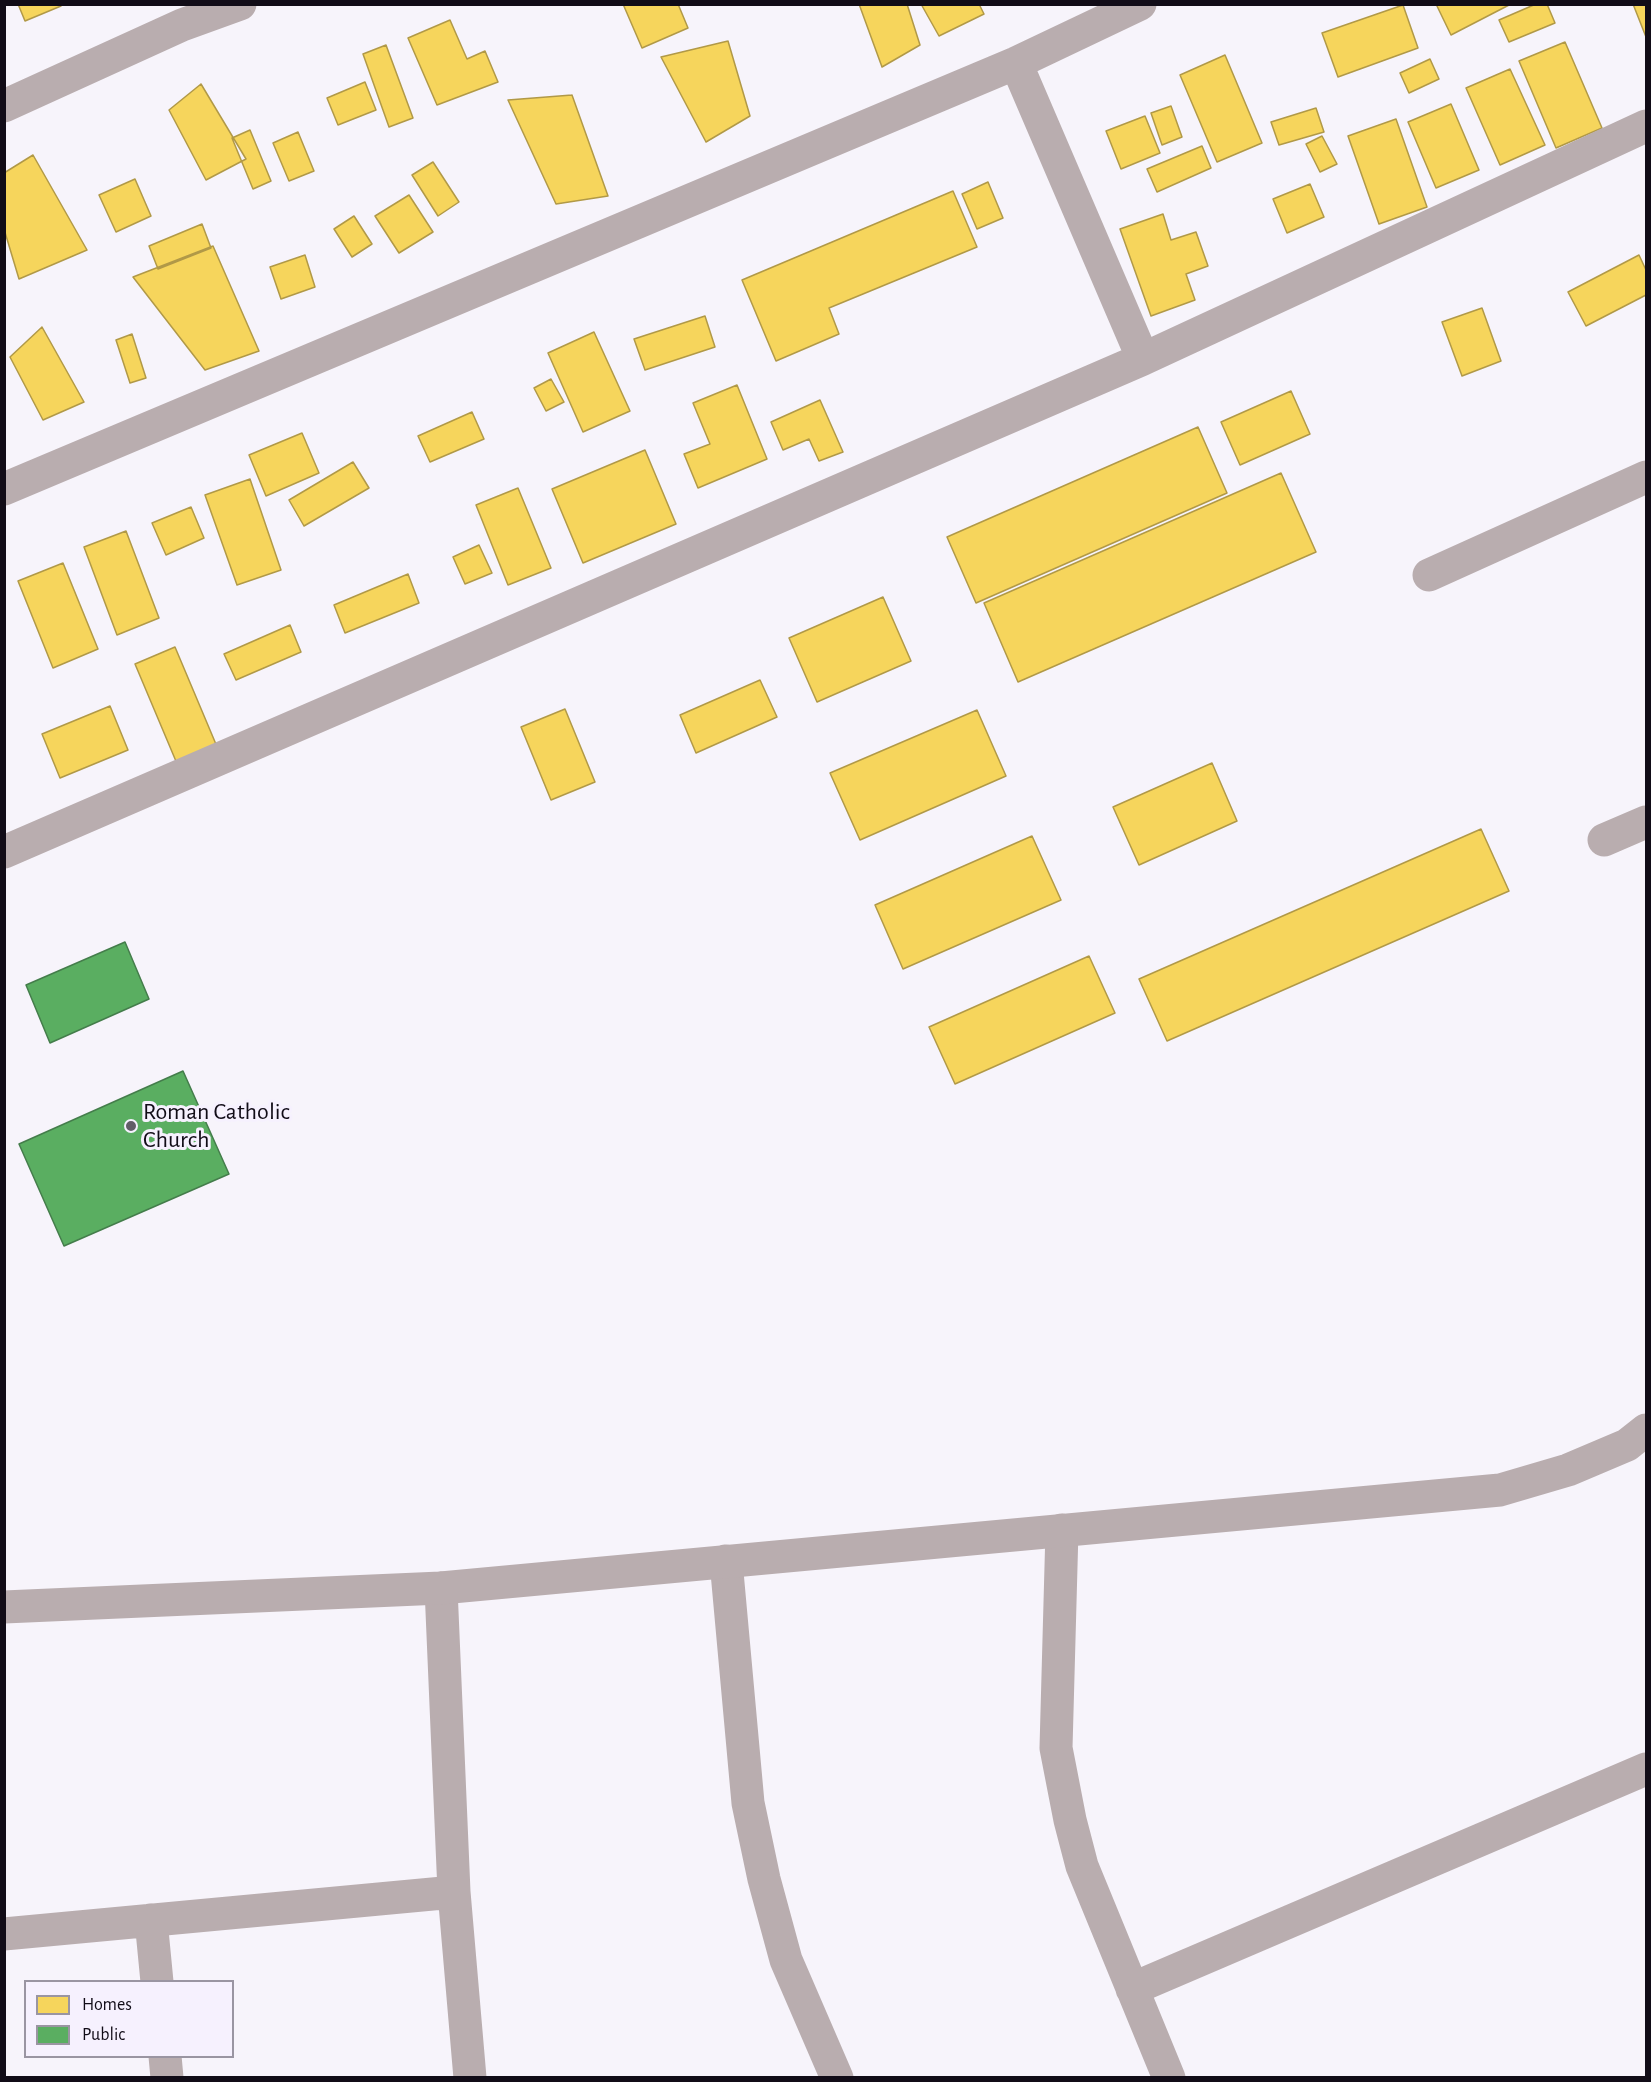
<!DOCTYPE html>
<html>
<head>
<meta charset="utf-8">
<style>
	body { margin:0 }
	#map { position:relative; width:1651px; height:2082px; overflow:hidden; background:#f7f4fb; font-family:"Alegreya Sans",sans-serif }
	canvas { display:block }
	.frame { position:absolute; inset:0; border:6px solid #110c17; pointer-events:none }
	.legend { position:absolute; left:24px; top:1980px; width:210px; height:78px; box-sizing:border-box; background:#f6f1fe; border:2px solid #9a95a2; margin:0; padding:8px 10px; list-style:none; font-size:18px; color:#110c17 }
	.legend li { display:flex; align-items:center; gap:12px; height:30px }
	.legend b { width:30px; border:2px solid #9a95a2 }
</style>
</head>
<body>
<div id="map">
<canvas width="1651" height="2082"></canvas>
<div class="frame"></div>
<ul class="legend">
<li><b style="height:16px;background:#f6d55c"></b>Homes</li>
<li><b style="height:16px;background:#5aae61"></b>Public</li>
</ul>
</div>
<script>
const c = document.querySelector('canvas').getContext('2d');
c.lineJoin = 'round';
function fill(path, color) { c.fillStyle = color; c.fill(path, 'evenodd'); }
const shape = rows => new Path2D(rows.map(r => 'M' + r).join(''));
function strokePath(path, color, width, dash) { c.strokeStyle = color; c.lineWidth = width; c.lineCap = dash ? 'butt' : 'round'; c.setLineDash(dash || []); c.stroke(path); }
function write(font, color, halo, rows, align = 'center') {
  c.font = font + ' "Alegreya Sans",sans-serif'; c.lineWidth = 6; c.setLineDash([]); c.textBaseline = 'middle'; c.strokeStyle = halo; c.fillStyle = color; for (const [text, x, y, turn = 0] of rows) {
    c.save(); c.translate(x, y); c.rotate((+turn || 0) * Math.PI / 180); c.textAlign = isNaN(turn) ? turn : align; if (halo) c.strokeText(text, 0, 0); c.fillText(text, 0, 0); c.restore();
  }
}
const homes = shape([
	[18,4,60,4,61,6,25,21,18,4],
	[623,4,678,4,688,28,642,48,623,4],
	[859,4,907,4,920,45,882,67,859,4],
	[921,4,979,4,984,14,939,36,921,4],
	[1436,4,1511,4,1451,35,1436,4],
	[1536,4,1547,4,1555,23,1509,42,1499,20,1536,4],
	[1633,4,1646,4,1646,37,1633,4],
	[1403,5,1418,48,1338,77,1322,33,1403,5],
	[450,20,467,59,485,51,498,82,437,105,408,38,450,20],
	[728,41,750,116,706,142,661,57,728,41],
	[1565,42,1602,128,1556,148,1519,61,1565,42],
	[386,45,413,118,389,127,363,54,386,45],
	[1225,55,1262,143,1217,162,1180,75,1225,55],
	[1430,59,1439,79,1409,93,1400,73,1430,59],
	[1510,69,1545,145,1500,165,1466,88,1510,69],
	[365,82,376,110,338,125,327,98,365,82],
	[201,84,246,159,206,180,169,110,201,84],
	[572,95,608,196,556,204,508,100,572,95],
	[1451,104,1479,170,1436,188,1408,122,1451,104],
	[1171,106,1182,137,1162,145,1151,113,1171,106],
	[1316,108,1324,132,1279,145,1271,122,1316,108],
	[1145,116,1160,153,1121,169,1106,131,1145,116],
	[1396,119,1427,207,1379,224,1348,136,1396,119],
	[250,130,271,181,253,189,232,138,250,130],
	[298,132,314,171,289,181,273,143,298,132],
	[1322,136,1337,164,1320,172,1306,144,1322,136],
	[1202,146,1211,168,1157,192,1147,169,1202,146],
	[33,155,87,250,19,279,4,229,4,173,33,155],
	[433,162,459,202,438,216,412,175,433,162],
	[135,179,151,216,116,232,99,195,135,179],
	[988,182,1003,218,977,229,962,194,988,182],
	[1310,184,1324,217,1287,233,1273,199,1310,184],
	[953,191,977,247,829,308,839,334,776,361,742,280,953,191],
	[409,195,433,232,399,253,375,216,409,195],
	[1163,214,1171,240,1196,232,1208,266,1186,274,1195,300,1151,316,1120,229,1163,214],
	[354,216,372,244,352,257,334,229,354,216],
	[202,224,211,248,158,269,149,246,202,224],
	[213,246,259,351,205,370,133,277,213,246],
	[305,255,315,287,281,299,270,267,305,255],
	[1639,255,1646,270,1646,295,1586,326,1568,292,1639,255],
	[1482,308,1501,361,1462,376,1442,322,1482,308],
	[705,316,715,347,645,370,634,339,705,316],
	[42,327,84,402,43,420,10,357,42,327],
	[594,332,630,411,583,432,548,353,594,332],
	[132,334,146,378,130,383,116,340,132,334],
	[551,379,564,402,546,411,534,388,551,379],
	[737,385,767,459,698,488,684,454,710,444,693,403,737,385],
	[1291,391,1310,434,1240,465,1221,422,1291,391],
	[820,400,843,452,819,461,809,439,783,450,771,422,820,400],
	[472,412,484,439,430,462,418,436,472,412],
	[1198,427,1227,493,976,603,947,537,1198,427],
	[302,433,319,473,266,496,249,455,302,433],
	[645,450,676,524,583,563,552,489,645,450],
	[353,462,369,488,304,526,289,500,353,462],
	[1281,473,1316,552,1018,682,984,603,1281,473],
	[250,479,281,570,237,585,205,495,250,479],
	[518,488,551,568,508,585,476,505,518,488],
	[191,507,204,538,166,555,152,523,191,507],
	[126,531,159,618,117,635,84,547,126,531],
	[479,545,492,573,465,584,453,557,479,545],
	[63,563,98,649,53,668,18,581,63,563],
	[408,574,419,603,345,633,334,605,408,574],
	[883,597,911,661,817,702,789,638,883,597],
	[290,625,301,652,236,680,224,654,290,625],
	[175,647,218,749,178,766,135,664,175,647],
	[760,680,777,717,696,753,680,715,760,680],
	[110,706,128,750,60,778,42,734,110,706],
	[565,709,595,782,551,800,521,727,565,709],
	[977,710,1006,776,860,840,830,773,977,710],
	[1212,763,1237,821,1139,865,1113,807,1212,763],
	[1481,829,1509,891,1167,1041,1139,979,1481,829],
	[1032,836,1061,900,903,969,875,905,1032,836],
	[1089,956,1115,1013,955,1084,929,1027,1089,956]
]);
fill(homes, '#f6d55c');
strokePath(homes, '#b19947', 1.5);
const public = shape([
	[125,942,149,999,50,1043,26,985,125,942],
	[183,1071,229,1174,64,1246,19,1144,183,1071]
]);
fill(public, '#5aae61');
strokePath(public, '#447d4b', 1.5);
strokePath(shape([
	[1016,63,1143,359],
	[4,106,182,25,240,4],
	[4,489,1016,63,1140,4],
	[1429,575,1646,477],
	[1604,840,1646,822],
	[4,852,1143,359,1646,126],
	[1062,1530,1056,1748,1070,1820,1082,1866,1169,2078],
	[726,1561,748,1803,764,1879,786,1960,837,2078],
	[441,1588,454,1892,470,2078],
	[151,1920,157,1982],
	[4,1934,454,1892],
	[1132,1989,1646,1769],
	[165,2056,167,2078]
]), '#b9adaf', 33);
strokePath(shape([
	[4,1607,441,1588,1500,1490,1568,1470,1627,1445,1646,1430]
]), '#b9adaf', 33);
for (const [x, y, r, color] of [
	[131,1126,6,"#625d67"]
]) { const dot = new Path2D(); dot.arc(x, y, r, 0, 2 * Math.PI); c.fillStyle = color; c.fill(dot); strokePath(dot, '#f6f1fe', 2); }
write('24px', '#110c17', '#f6f1fe', [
	["Roman Catholic",143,1112],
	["Church",143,1140]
], 'left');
</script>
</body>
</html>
